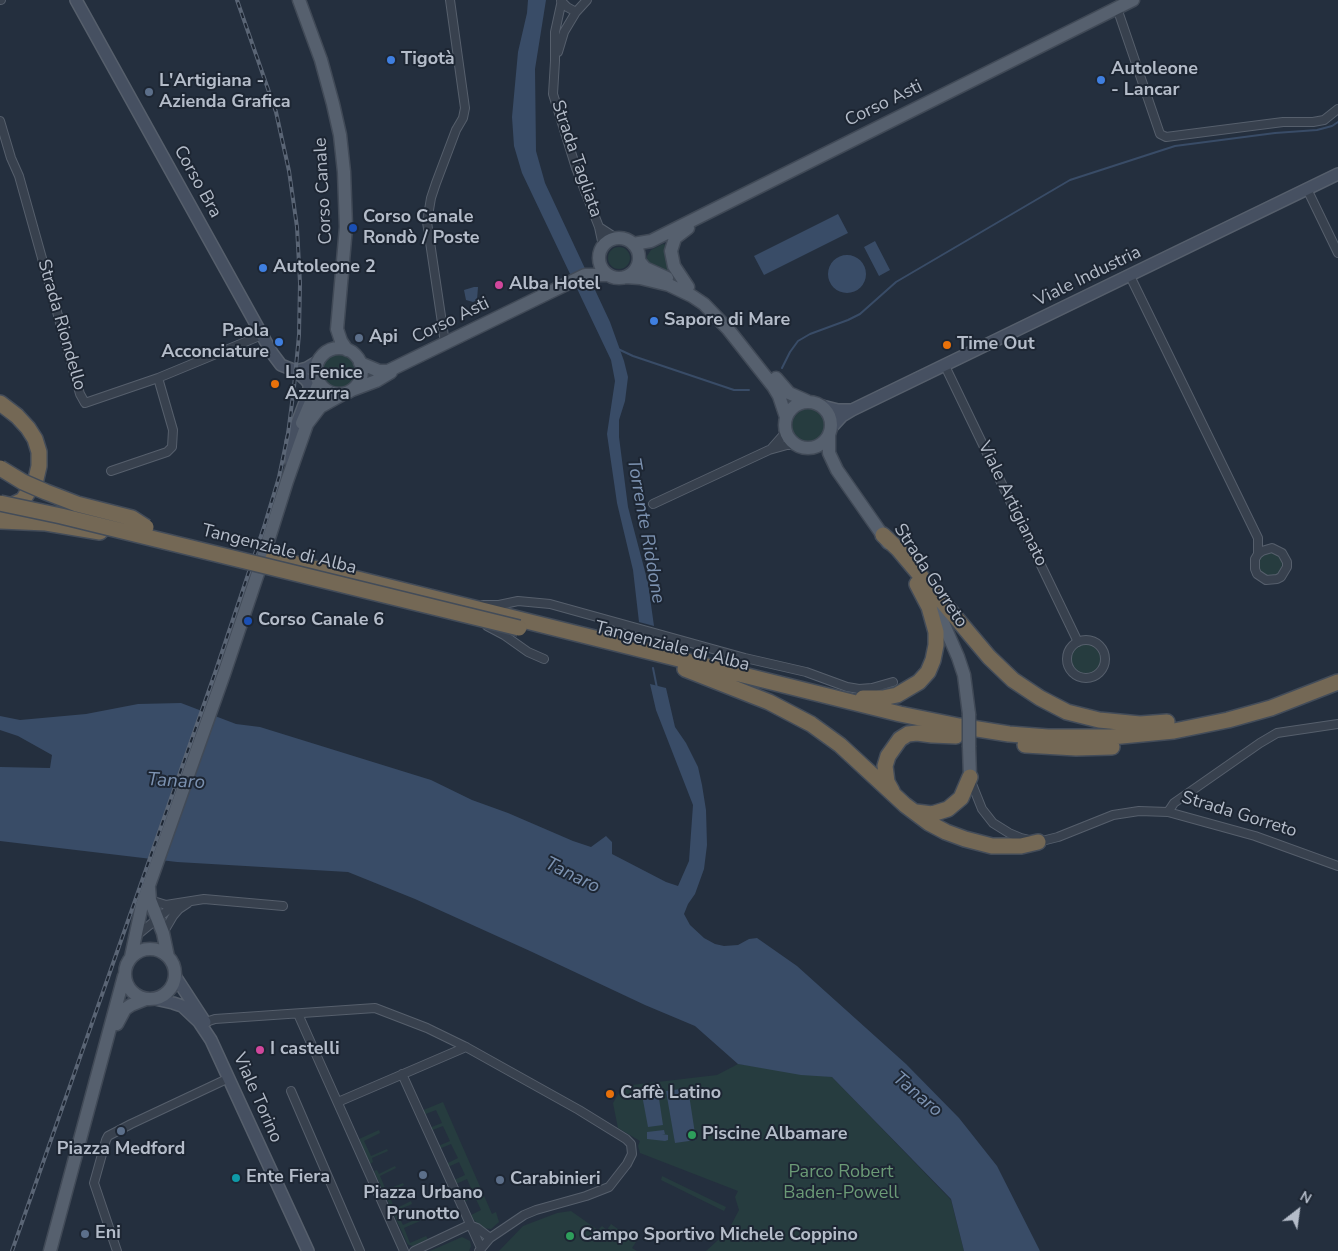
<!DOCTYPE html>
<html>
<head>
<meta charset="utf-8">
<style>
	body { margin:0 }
	#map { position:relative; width:1338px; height:1251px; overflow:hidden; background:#242f3e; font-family:"Nunito Sans",sans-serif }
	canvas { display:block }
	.north { position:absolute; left:1273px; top:1186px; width:50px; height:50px; -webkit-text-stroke:4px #1d2633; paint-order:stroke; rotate:30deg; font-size:14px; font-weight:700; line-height:20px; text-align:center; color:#b4bcc9 }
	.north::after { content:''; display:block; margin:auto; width:18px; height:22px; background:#b4bcc9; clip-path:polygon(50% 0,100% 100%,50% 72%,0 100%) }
</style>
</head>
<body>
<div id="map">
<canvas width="1338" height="1251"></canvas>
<div class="north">N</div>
</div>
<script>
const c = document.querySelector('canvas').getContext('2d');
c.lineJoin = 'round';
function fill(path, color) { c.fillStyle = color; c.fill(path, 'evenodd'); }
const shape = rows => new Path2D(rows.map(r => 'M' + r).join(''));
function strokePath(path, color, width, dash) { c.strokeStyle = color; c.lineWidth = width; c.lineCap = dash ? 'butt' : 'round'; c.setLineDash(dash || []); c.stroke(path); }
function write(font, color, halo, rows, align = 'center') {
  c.font = font + ' "Nunito Sans",sans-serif'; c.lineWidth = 4; c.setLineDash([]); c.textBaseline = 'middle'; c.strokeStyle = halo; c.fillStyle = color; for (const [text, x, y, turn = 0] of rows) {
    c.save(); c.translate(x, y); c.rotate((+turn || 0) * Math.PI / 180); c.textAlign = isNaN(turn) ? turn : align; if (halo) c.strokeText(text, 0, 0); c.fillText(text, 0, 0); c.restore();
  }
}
fill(shape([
	[663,244,669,246,677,278,655,270,647,261,647,256,651,250],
	'608 258a11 11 0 1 1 22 0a11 11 0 1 1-22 0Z',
	'320 371a19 19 0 1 1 38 0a19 19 0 1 1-38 0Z',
	'792 426a17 17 0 1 1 34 0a17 17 0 1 1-34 0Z',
	'1258 564a12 12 0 1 1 24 0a12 12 0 1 1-24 0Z',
	'1070 660a17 17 0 1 1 34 0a17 17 0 1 1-34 0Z',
	[738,1064,832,1077,951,1200,964,1251,706,1251,728,1231,739,1210,735,1197,738,1191,640,1153,638,1146,640,1141,618,1128,613,1103,623,1086,717,1075],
	[443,1102,492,1214,496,1212,499,1222,491,1229,483,1228,469,1216,481,1210,475,1197,463,1202,461,1199,473,1193,467,1179,456,1184,454,1180,465,1175,459,1162,448,1167,446,1164,458,1158,451,1144,439,1149,438,1146,450,1141,443,1126,430,1131,429,1128,442,1123,436,1110,423,1115,421,1111],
	[379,1130,380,1133,364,1141,371,1156,387,1149,388,1151,372,1158,373,1162,370,1164,359,1139],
	[395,1166,396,1168,380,1176,386,1190,403,1183,404,1185,388,1193,395,1209,411,1201,412,1204,396,1211,403,1225,419,1218,420,1221,404,1228,410,1243,426,1236,428,1239,413,1246,409,1245,407,1243,374,1171,377,1170,379,1174],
	[662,1176,726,1207,724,1211,661,1180],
	[571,1211,598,1230,602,1226,607,1230,611,1224,636,1242,632,1248,637,1251,499,1251,523,1226,557,1213],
	[462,1237,470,1241,471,1246,469,1251,430,1251]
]), '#263c3f');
fill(shape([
	[528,0,546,0,535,69,536,151,545,183,610,322,624,361,628,377,625,401,619,420,619,437,628,507,648,583,654,626,639,622,633,570,617,503,607,434,615,381,611,360,522,173,514,146,512,117,518,52,527,13],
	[838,214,848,233,764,275,754,256],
	[875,241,890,270,879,276,864,247],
	'828 274a19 19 0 1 1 38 0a19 19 0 1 1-38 0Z',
	[474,287,478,287,477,300,473,302,466,300,464,290],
	[650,684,666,688,675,727,686,743,698,767,702,785,706,810,707,845,704,869,695,894,688,904,684,914,690,925,704,938,715,944,724,946,738,945,749,939,757,938,797,966,906,1064,959,1118,997,1166,1040,1251,964,1251,951,1199,832,1077,801,1075,738,1064,695,1026,645,1005,530,951,415,899,348,872,177,862,0,841,0,767,50,768,52,755,18,736,0,730,0,716,20,720,86,714,138,704,181,703,236,724,260,727,431,780,472,800,508,813,573,841,591,847,606,836,612,842,612,854,666,882,678,886,689,861,693,805,656,710],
	[688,1088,696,1140,675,1143,666,1091],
	[658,1092,663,1125,648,1127,642,1095],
	[664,1130,665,1134,662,1134,668,1135,668,1140,665,1141,647,1139,647,1132]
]), '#394c67');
strokePath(shape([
	[618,349,633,356,734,390,749,390],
	[782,368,790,352,798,341,810,334,848,320,860,314,896,282,1070,180,1175,146,1275,133,1317,130,1332,126,1338,122],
	[653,668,657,688]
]), '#394c67', 2);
const street = shape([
	[0,0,1,0],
	[562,0,555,32,555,61,553,94,576,168,599,227,603,246],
	[561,1,567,7,576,12],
	[1117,8,1160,134,1166,137,1283,122,1313,122,1324,120,1338,109],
	[558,52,564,32,576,12,587,0],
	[0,121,11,158,19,176,80,394,85,403,158,378,262,335],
	[1307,189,1338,253],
	[599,227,616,238],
	[1130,276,1258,538,1258,554,1255,559,1255,569,1257,574,1266,580,1277,579,1281,577,1287,567,1287,562,1282,553,1272,548,1262,551,1258,554],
	[445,343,427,222,431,198,436,183,456,130,463,118,465,108,450,0],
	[945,366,1078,642],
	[771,449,786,432],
	[111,471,167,452,172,447,173,430,158,378],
	[653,504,769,450,787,445,797,445],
	[483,605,499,605,518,601,550,604,745,658,806,672,847,687,859,689,872,688,893,682],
	[487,626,504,635,528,652,544,659],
	'1067 659a19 19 0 1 1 38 0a19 19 0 1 1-38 0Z',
	[970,779,982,809,993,823,1009,833,1021,838,1038,842,1058,837,1113,815,1139,811,1168,812,1255,836,1338,866],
	[1168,812,1174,803,1260,743,1277,733,1338,724],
	[150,900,166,905,204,899,283,906],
	[163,933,173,916,179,909,188,903],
	[135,937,174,905],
	[298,1014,404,1251],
	[206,1022,215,1019,375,1008,427,1028,466,1047,579,1110,626,1139,631,1144,632,1154,627,1164,609,1187,586,1196,536,1210,524,1215,490,1238,479,1251],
	[402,1074,481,1248],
	[291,1091,360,1251],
	[338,1102,466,1047],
	[469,1225,477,1228,490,1238],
	[117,1251,94,1183,106,1140,108,1136,131,1124,229,1078],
	[414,1251,469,1225]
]);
const secondary = shape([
	[76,0,272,353,281,365,296,371,306,380,309,384,309,392,294,431,291,443,291,462],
	[296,371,307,368,317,362],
	[822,406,838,410,851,410],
	[831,428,842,416,852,410,1338,174],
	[175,976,205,1022],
	[155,999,173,1003,182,1006,199,1022,211,1040,308,1251]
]);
const primary = shape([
	[299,0,321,60,333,104,340,135,344,172,346,227,337,329,341,341,347,350],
	[688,228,675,238,671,251,674,266,688,287],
	'599 258a20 20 0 1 1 40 0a20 20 0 1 1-40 0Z',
	[633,244,651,241,1133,0],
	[639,261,645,268,667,278],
	[625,277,640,278,669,285,692,296,704,304,728,329,773,386,779,396,786,417],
	'316 371a23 23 0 1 1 46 0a23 23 0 1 1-46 0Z',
	[360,363,379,371,388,371,585,275,608,275],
	[776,378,789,393,807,401],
	[352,390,376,381,391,372],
	'785 425a23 23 0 1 1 46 0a23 23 0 1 1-46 0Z',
	[302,423,319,383],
	[829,434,829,453,837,470,888,543],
	[930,603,941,618,958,657,964,675,969,714],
	[969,747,970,777],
	[149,888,150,900,163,933,168,957],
	'125 974a25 25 0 1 1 50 0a25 25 0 1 1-50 0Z',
	[131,957,142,905,224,674,259,570,287,481,307,424,320,407,343,394],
	[117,1024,125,1009,131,1005,146,999],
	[50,1251,124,976]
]);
const highway = shape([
	[0,403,17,416,28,428,35,439,39,452,39,466,36,479,23,500,4,509],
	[0,521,46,523,100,532],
	[883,535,898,549,989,657,1013,680,1040,698,1067,712,1099,720,1140,724,1167,722],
	[273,558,900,714,959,726,1009,734,1048,737,1111,737,1174,731,1228,720,1271,708,1338,682],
	[685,669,769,702,811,724,840,745,905,805,929,823,946,832,965,839,992,846,1021,846,1038,842],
	[863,698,883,698,897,695,919,682,928,672,933,660,936,645,936,632,929,607,917,584],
	[1025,745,1076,748,1112,747],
	[892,791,887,782,885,766,888,756,900,739,908,734,917,733,932,735,956,736],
	[916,812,932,814,948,809,961,798,970,777]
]);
strokePath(street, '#565f6c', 10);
strokePath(secondary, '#565f6c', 14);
strokePath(primary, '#414a57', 15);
strokePath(highway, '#434c59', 18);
strokePath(street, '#38414e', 8);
strokePath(secondary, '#465061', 11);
strokePath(primary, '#56606e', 12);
strokePath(highway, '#746855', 15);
const rail = shape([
	[12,1251,215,673,264,527,279,477,288,434,294,387,299,335,300,283,297,227,289,171,276,112,237,0]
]);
strokePath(rail, '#5a6575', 4);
strokePath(rail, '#1d2633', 2, [5.5]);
const primaryBridge = shape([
	[969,714,969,747]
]);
const highwayBridge = shape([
	[0,468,23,482,46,492,77,504,132,518,146,527],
	[0,503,61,516,519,628]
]);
strokePath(primaryBridge, '#414a57', 15, []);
strokePath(highwayBridge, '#434c59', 18, []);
strokePath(primaryBridge, '#56606e', 12);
strokePath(highwayBridge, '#746855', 15);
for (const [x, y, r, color] of [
	[391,60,5,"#3f7fe0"],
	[1101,80,5,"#3f7fe0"],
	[149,92,5,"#5c6f8a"],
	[353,228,5,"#1a4fb4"],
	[263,268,5,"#3f7fe0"],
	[499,285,5,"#d1479c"],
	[654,321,5,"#3f7fe0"],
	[359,338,5,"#5c6f8a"],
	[279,342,5,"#3f7fe0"],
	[947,345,5,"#e8710a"],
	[275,384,5,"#e8710a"],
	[248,621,5,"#1a4fb4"],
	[260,1050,5,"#d1479c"],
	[610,1094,5,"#e8710a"],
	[121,1131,5,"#5c6f8a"],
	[692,1135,5,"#2e9e5b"],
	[423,1175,5,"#5c6f8a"],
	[236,1178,5,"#0f9aa8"],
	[500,1180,5,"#5c6f8a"],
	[85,1234,5,"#5c6f8a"],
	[570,1236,5,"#2e9e5b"]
]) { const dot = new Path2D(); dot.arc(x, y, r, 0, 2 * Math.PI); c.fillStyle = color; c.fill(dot); strokePath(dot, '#1d2633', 2); }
write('bold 18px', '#b4bcc9', '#1d2633', [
	["Tigotà",401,60],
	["Autoleone",1111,70],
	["- Lancar",1111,91],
	["L'Artigiana -",159,82],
	["Azienda Grafica",159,103],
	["Corso Canale",363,218],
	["Rondò / Poste",363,239],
	["Autoleone 2",273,268],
	["Alba Hotel",509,285],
	["Sapore di Mare",664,321],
	["Paola",269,332,"right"],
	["Acconciature",269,353,"right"],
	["Api",369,338],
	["Time Out",957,345],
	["La Fenice",285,374],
	["Azzurra",285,395],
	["Corso Canale 6",258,621],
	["I castelli",270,1050],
	["Caffè Latino",620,1094],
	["Piscine Albamare",702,1135],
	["Piazza Medford",121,1150,"center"],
	["Ente Fiera",246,1178],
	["Carabinieri",510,1180],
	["Piazza Urbano",423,1194,"center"],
	["Prunotto",423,1215,"center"],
	["Eni",95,1234],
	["Campo Sportivo Michele Coppino",580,1236]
], 'left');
write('18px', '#b4bcc9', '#1d2633', [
	["Corso Asti",884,104,-26],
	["Strada Tagliata",576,159,71],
	["Corso Bra",197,182,61],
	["Corso Canale",324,191,-93],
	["Viale Industria",1088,277,-26],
	["Corso Asti",451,321,-26],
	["Strada Riondello",61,325,74],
	["Viale Artigianato",1012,504,64],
	["Tangenziale di Alba",279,550,14],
	["Strada Gorreto",930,576,57],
	["Tangenziale di Alba",672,647,14],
	["Strada Gorreto",1239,815,17],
	["Viale Torino",257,1098,66]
]);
write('18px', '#6b9a76', '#1d2633', [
	["Parco Robert",841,1173],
	["Baden-Powell",841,1194]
]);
write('italic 19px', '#7c92b1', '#1d2633', [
	["Torrente Riddone",645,531,80],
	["Tanaro",176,782,3],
	["Tanaro",572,876,26],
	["Tanaro",917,1095,40]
]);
</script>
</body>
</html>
